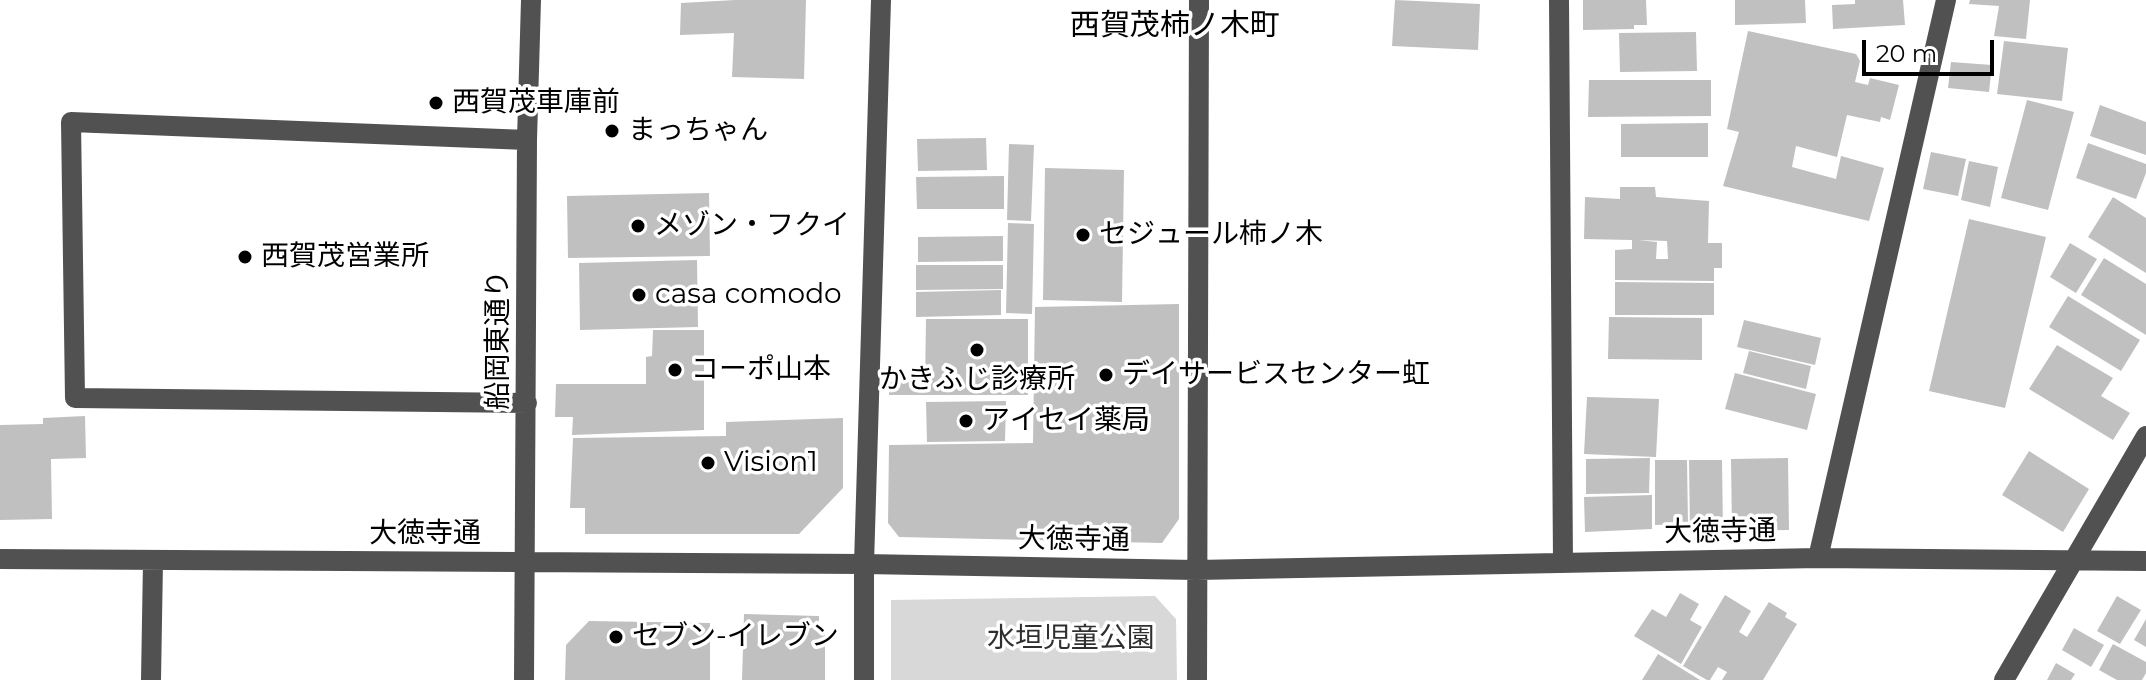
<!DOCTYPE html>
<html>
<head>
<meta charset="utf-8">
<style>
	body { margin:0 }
	#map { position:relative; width:2146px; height:680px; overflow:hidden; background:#fff; font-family:Montserrat,sans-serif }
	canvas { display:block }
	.scale { position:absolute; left:1862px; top:40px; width:132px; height:36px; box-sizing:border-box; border:4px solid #000; border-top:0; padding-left:10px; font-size:24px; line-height:28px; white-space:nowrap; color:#000; -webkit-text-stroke:6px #fff; paint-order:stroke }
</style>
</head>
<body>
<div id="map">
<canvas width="2146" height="680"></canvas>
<div class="scale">20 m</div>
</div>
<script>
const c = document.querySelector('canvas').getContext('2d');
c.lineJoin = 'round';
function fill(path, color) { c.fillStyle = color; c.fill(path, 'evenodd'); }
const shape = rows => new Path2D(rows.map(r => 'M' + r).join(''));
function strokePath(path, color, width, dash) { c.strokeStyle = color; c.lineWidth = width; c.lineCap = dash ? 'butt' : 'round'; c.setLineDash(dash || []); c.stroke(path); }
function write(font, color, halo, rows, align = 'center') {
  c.font = font + ' Montserrat,"Noto Sans JP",sans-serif'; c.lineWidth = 7; c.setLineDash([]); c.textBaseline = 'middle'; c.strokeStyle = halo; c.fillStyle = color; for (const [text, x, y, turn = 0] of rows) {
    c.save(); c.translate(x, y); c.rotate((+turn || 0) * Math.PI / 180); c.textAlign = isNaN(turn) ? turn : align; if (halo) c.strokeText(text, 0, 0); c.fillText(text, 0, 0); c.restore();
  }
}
fill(shape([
	[1155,596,1176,619,1177,680,891,680,891,600]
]), '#d8d8d8');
fill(shape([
	[735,0,806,0,804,79,732,77,734,33,680,35,681,3],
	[1395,0,1480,4,1478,50,1392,46],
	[1583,0,1646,0,1647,25,1634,25,1634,29,1583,30],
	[1735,0,1805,0,1806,23,1735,25],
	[1855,0,1903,0,1905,25,1833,29,1832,5,1855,4],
	[1970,0,2030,0,2026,39,1994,36,1999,6,1969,4],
	[1748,31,1856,54,1860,61,1855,82,1868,85,1870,78,1899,85,1890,120,1881,117,1880,122,1847,115,1837,157,1796,146,1792,167,1836,179,1841,156,1884,168,1869,221,1723,186,1739,132,1727,129],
	[1696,32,1697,71,1620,72,1619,33],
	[2004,41,2068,48,2062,101,1997,94],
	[1951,62,1992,65,1989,92,1948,88],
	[1589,80,1711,80,1711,116,1588,117],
	[2027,100,2074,112,2048,210,2001,198],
	[2100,105,2146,122,2146,155,2090,136],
	[1708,123,1708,157,1621,157,1621,124],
	[986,138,987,170,918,171,917,139],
	[2088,143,2146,164,2146,173,2136,199,2076,178],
	[1009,144,1034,145,1031,221,1007,220],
	[1931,152,1966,159,1958,196,1923,189],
	[1969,161,1998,167,1990,207,1961,200],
	[1045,168,1124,170,1122,302,1043,300],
	[1004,176,1004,209,917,209,916,177],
	[1620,187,1655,187,1656,197,1709,201,1708,243,1722,243,1722,268,1714,268,1714,281,1615,280,1615,250,1632,249,1632,240,1584,239,1585,197,1620,199],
	[1638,240,1667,241,1668,259,1656,259,1657,242],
	[709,193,710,256,568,258,567,196],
	[2113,197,2146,218,2146,273,2088,237],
	[1969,219,2046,237,2005,408,1929,391],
	[1008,223,1034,224,1032,314,1006,313],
	[1003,236,1003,261,918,262,918,237],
	[2070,243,2097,259,2076,293,2050,277],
	[2104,258,2146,284,2146,335,2081,295],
	[697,260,698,327,580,330,579,263],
	[916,265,1003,265,1003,289,916,290],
	[1615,282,1714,283,1714,315,1615,315],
	[1001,290,1001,315,916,317,916,292],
	[2068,296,2140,340,2121,371,2049,327],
	[1179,304,1179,519,1162,543,899,537,888,523,889,445,1033,443,1035,307],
	[1609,317,1702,318,1702,360,1608,359],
	[926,319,1028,319,1028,395,889,395,889,382,925,382],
	[1744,320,1821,338,1815,365,1737,347],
	[653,330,704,330,704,430,572,435,573,417,555,417,556,384,646,384,646,357,652,356],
	[2057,345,2113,378,2101,396,2130,413,2113,440,2029,389],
	[1749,351,1811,366,1806,389,1743,373],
	[1735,373,1816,394,1807,430,1725,409],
	[1587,397,1659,399,1656,457,1584,454],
	[1006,401,1005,441,927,442,926,402],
	[85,416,86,458,51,459,52,519,0,520,0,425,43,424,43,418],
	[843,418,843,488,799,534,585,534,585,508,570,508,573,438,726,436,726,422],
	[2029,451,2089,489,2063,532,2002,495],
	[1650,458,1649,493,1586,494,1586,459],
	[1788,458,1789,530,1732,531,1731,459],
	[1655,460,1687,460,1688,524,1655,525],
	[1689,460,1722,460,1723,532,1690,532],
	[1652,495,1652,529,1585,532,1584,497],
	[1680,593,1699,604,1690,620,1702,627,1681,664,1634,636,1652,609,1666,617],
	[1725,595,1751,611,1739,632,1747,637,1769,602,1787,613,1785,617,1797,624,1763,680,1722,680,1727,672,1718,667,1710,680,1707,680,1683,666],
	[2117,596,2141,610,2120,644,2097,631],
	[744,614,819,616,819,630,825,629,825,680,742,680],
	[2146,619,2146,647,2134,640],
	[589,621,710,623,710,680,565,680,566,645],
	[2074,628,2104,645,2091,667,2062,650],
	[2113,644,2146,662,2146,673,2142,680,2117,680,2099,670],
	[1658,654,1700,680,1642,680],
	[2056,663,2075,674,2071,680,2047,680]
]), '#c0c0c0');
strokePath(shape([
	[1559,0,1563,562],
	[527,403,75,398,71,122,527,140],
	[1818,558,1946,0],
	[0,559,864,564,1196,570,1818,558,2146,561],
	[151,680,153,561],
	[524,680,527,140,531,0],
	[864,680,864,564,881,0],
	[1197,680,1199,0],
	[2004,680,2146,436]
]), '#515151', 20);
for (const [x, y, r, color] of [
	[436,103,8,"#000"],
	[612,131,8,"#000"],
	[638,226,8,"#000"],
	[1083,235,8,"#000"],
	[245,257,8,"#000"],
	[639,295,8,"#000"],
	[977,350,8,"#000"],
	[675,370,8,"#000"],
	[1106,375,8,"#000"],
	[966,421,8,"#000"],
	[708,463,8,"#000"],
	[616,637,8,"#000"]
]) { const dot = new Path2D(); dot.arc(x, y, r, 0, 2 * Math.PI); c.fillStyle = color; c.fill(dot); strokePath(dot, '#fff', 3); }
write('28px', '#000', '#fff', [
	["西賀茂車庫前",452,103],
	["まっちゃん",628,131],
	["メゾン・フクイ",654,226],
	["セジュール柿ノ木",1099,235],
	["西賀茂営業所",261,257],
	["casa comodo",655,295],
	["コーポ山本",691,370],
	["デイサービスセンター虹",1122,375],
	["かきふじ診療所",977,380,"center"],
	["アイセイ薬局",982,421],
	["Vision1",724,463],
	["セブン-イレブン",632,637]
], 'left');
write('28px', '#000', '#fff', [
	["船岡東通り",499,340,-90],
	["大徳寺通",1720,532,-1],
	["大徳寺通",425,534],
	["大徳寺通",1074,540,1]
]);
write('28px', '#2f2f2f', '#fff', [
	["水垣児童公園",1071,639]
]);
write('30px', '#000', '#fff', [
	["西賀茂柿ノ木町",1175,26]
]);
</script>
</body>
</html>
